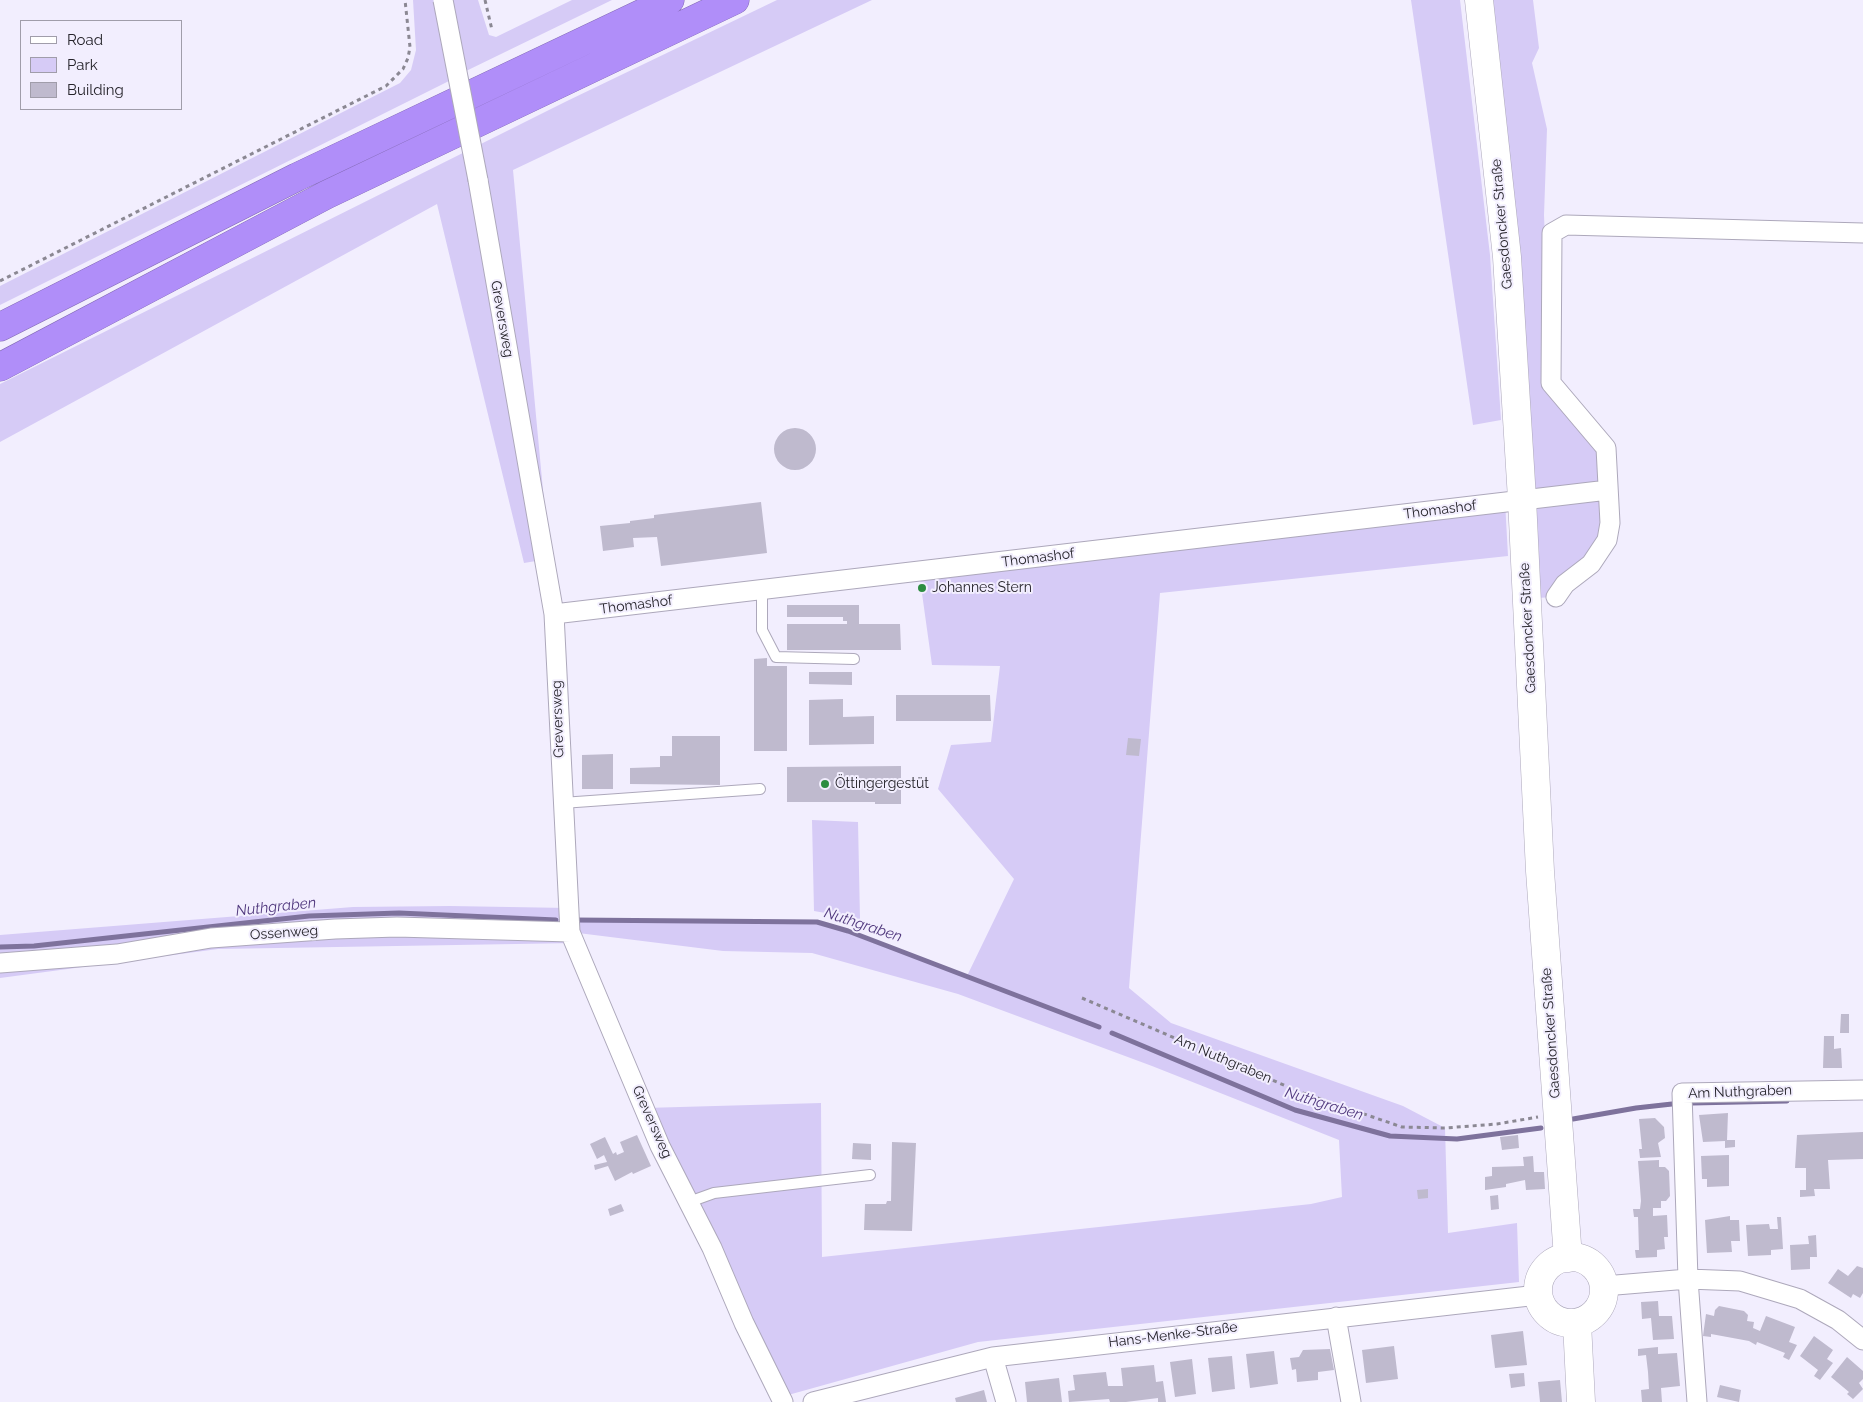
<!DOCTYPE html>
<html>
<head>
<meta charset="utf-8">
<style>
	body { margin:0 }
	#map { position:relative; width:1863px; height:1402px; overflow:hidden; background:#f2eefe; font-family:Raleway,sans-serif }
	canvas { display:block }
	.legend { position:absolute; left:20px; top:20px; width:162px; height:90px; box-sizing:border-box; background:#f2eefe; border:1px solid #a09daa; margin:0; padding:6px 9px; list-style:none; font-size:15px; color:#26242b }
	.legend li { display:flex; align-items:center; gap:10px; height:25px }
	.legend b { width:25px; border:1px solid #a09daa }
</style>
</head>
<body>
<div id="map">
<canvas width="1863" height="1402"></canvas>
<ul class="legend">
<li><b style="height:6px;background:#fff"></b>Road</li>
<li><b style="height:14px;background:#d6cbf6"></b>Park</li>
<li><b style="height:14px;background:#bfbace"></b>Building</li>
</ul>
</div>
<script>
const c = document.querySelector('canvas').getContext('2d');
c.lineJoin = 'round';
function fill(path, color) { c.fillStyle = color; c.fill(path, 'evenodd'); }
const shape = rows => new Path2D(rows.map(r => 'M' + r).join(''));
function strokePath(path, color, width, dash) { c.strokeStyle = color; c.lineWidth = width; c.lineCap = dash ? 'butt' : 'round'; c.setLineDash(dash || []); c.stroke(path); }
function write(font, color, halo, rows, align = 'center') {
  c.font = font + ' Raleway,sans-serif'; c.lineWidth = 4; c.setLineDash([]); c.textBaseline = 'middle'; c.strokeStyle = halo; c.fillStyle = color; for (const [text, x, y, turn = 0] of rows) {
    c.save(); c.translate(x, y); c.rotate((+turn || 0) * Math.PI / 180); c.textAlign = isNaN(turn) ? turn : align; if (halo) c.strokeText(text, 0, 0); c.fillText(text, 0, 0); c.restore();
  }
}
fill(shape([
	[413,0,436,0,447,74,451,80,0,305,0,286,400,83,411,70,416,50],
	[452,0,478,0,489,35,496,37,572,0,612,0,464,72],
	[777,0,872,0,513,170,544,501,554,558,524,563,437,204,0,442,0,384,567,101],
	[1411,0,1460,0,1490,255,1501,420,1473,425],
	[1484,0,1533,0,1539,48,1532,63,1547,129,1544,215,1551,383,1606,448,1610,523,1556,597,1536,598],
	[1505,501,1508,556,1160,593,1129,988,1171,1023,1403,1106,1445,1128,1448,1233,1517,1223,1519,1282,978,1342,781,1397,645,1108,821,1103,822,1257,1311,1204,1342,1197,1339,1140,1152,1066,958,994,812,953,723,951,570,932,575,943,218,949,0,978,0,935,353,907,450,906,568,908,574,920,817,922,848,931,967,976,1014,879,938,789,951,745,991,742,1000,666,932,665,919,572],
	[812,820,858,822,860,919,814,911]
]), '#d6cbf6');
strokePath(shape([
	[574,920,817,922,848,931,1099,1027],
	[0,947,34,946,309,916,399,913,556,920],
	[1112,1033,1295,1110,1390,1136,1457,1139,1541,1128],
	[1692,1103,1787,1101],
	[1573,1119,1636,1108,1672,1104]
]), '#7e729c', 5);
fill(shape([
	'774 449a21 21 0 1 1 42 0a21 21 0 1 1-42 0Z',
	[761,502,767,553,661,566,657,537,633,538,634,547,603,551,600,526,630,523,630,521,654,518,654,515],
	[787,605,859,605,859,624,900,624,901,650,787,650,787,624,847,624,847,621,843,621,843,617,787,617],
	[767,658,767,666,787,666,787,751,754,751,754,659],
	[809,672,852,672,852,685,809,684],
	[896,695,990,695,991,721,896,721],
	[843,699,843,717,874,716,874,744,809,745,809,700],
	[672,736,720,736,720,785,630,784,630,768,660,767,660,756,672,756],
	[1128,738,1141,739,1139,756,1126,755],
	[613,754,613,789,582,789,582,755],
	[901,766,901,804,875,804,875,802,787,802,787,767],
	[1841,1014,1849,1014,1849,1033,1840,1033],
	[1824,1036,1834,1036,1834,1049,1841,1048,1842,1068,1823,1068],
	[1728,1113,1727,1140,1735,1140,1735,1147,1725,1148,1725,1141,1703,1142,1699,1115],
	[1655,1118,1664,1127,1665,1138,1658,1143,1661,1157,1640,1158,1639,1149,1642,1149,1639,1119],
	[1863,1132,1863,1159,1828,1160,1830,1189,1814,1189,1815,1196,1800,1197,1800,1190,1806,1190,1806,1168,1795,1168,1797,1135],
	[637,1135,651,1166,633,1174,632,1172,615,1181,608,1166,595,1170,594,1165,607,1162,604,1155,597,1159,590,1144,605,1137,613,1154,616,1152,617,1155,624,1152,620,1142],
	[1518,1135,1519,1148,1502,1150,1500,1137],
	[892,1142,916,1143,912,1231,864,1230,865,1204,886,1204,887,1201,891,1201],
	[853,1143,871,1144,871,1160,852,1159],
	[1729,1155,1729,1186,1707,1187,1707,1179,1702,1179,1701,1156],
	[1533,1156,1534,1172,1544,1172,1545,1189,1526,1190,1525,1180,1506,1184,1506,1187,1485,1190,1485,1177,1492,1176,1492,1167,1524,1166,1523,1157],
	[1659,1160,1659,1167,1665,1167,1669,1171,1670,1196,1666,1201,1661,1201,1661,1208,1653,1208,1653,1216,1667,1215,1668,1237,1664,1237,1665,1249,1657,1250,1657,1257,1636,1258,1635,1250,1639,1250,1638,1217,1634,1217,1633,1209,1640,1209,1641,1201,1638,1161],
	[1428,1189,1428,1198,1418,1199,1417,1190],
	[1498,1195,1499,1209,1491,1210,1490,1196],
	[621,1204,624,1211,610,1216,608,1209],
	[1730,1216,1730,1220,1739,1220,1740,1241,1731,1241,1732,1252,1707,1253,1705,1220],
	[1777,1217,1781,1217,1783,1249,1771,1250,1771,1255,1748,1256,1746,1225,1769,1224,1770,1229,1778,1229],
	[1816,1235,1817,1257,1810,1257,1810,1269,1791,1270,1790,1245,1809,1244,1808,1236],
	[1857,1266,1863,1268,1863,1293,1860,1298,1853,1294,1851,1298,1828,1283,1838,1269,1848,1276],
	[1658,1301,1659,1316,1672,1316,1674,1339,1653,1340,1651,1318,1642,1319,1641,1302],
	[1719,1306,1744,1311,1748,1315,1747,1321,1754,1322,1753,1328,1760,1331,1766,1316,1795,1327,1789,1342,1797,1345,1789,1360,1783,1357,1785,1353,1757,1342,1756,1345,1749,1341,1711,1334,1711,1337,1703,1336,1706,1314,1714,1316,1715,1310],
	[1523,1331,1527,1365,1495,1368,1491,1335],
	[1814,1336,1833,1350,1827,1359,1833,1363,1820,1380,1814,1376,1818,1370,1800,1356],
	[1394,1346,1398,1379,1366,1383,1362,1350],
	[1658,1347,1658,1354,1677,1353,1680,1386,1661,1388,1662,1402,1642,1402,1641,1390,1649,1389,1648,1372,1646,1355,1638,1356,1638,1349],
	[1330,1349,1334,1370,1318,1372,1318,1380,1297,1382,1296,1369,1292,1370,1290,1358,1299,1357,1303,1350],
	[1274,1351,1278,1384,1250,1388,1246,1354],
	[1232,1356,1235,1389,1212,1392,1208,1358],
	[1847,1357,1863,1371,1863,1379,1859,1383,1863,1389,1853,1399,1847,1394,1849,1392,1831,1377],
	[1192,1359,1196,1394,1175,1397,1170,1362],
	[1154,1365,1156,1382,1163,1381,1166,1402,1158,1402,1158,1398,1126,1402,1110,1402,1109,1399,1069,1402,1068,1391,1075,1390,1073,1375,1106,1372,1108,1386,1123,1386,1121,1368],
	[1524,1373,1525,1386,1511,1388,1509,1374],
	[1059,1378,1062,1402,1027,1402,1025,1382],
	[1560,1380,1562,1402,1540,1402,1538,1382],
	[1720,1385,1741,1390,1739,1402,1717,1397],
	[984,1390,987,1402,956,1402,955,1398]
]), '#bfbace');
const service = shape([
	[762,590,762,630,776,657,854,659],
	[562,803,760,789],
	[689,1202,714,1193,870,1175]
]);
const minor = shape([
	[478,180,554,614,570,932,660,1146,712,1248,744,1323,783,1402],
	[1556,597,1565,584,1591,564,1607,540,1610,523,1606,448,1551,383,1552,233,1566,225,1863,233],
	[554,614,1608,490],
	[0,963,117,954,211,938,335,929,397,927,570,932],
	[1604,1286,1688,1279,1740,1281,1800,1299,1838,1320,1863,1340],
	[1336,1317,1351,1402],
	[993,1357,1006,1402],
	[813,1402,993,1357,1538,1295],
	[1697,1402,1688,1279,1682,1093,1863,1090]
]);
const secondary = shape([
	[1479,0,1507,257,1522,499,1540,871,1568,1258],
	'1538 1290a33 33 0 1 1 66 0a33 33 0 1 1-66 0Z',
	[1577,1323,1581,1402]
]);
const motorway = shape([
	[0,327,297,177,670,0],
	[0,367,326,195,735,0]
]);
strokePath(service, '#ada8bb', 12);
strokePath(minor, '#ada8bb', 21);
strokePath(secondary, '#ada8bb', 29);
strokePath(motorway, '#8069b1', 29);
strokePath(shape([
	[485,0,492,30],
	[0,281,386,86,403,69,408,58,410,47,405,0],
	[1082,998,1300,1092,1402,1127,1445,1128,1497,1124,1538,1117]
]), '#8b8893', 3, [4, 4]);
strokePath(service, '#fff', 10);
strokePath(minor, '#fff', 19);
strokePath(secondary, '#fff', 28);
strokePath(motorway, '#b08ef9', 28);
const minorBridge = shape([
	[443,0,478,180]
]);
strokePath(minorBridge, '#ada8bb', 21, []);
strokePath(minorBridge, '#fff', 19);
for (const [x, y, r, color] of [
	[922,588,5,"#2c8d40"],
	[825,784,5,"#2c8d40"]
]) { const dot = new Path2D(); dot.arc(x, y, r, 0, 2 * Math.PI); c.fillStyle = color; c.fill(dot); strokePath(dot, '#f2eefe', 2); }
write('14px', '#26242b', '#f2eefe', [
	["Gaesdoncker Straße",1502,224,-95],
	["Greversweg",502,319,80],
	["Thomashof",1440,510,-7],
	["Thomashof",1038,558,-7],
	["Thomashof",636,605,-7],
	["Gaesdoncker Straße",1528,628,-93],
	["Greversweg",558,719,-92],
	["Ossenweg",284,933,-4],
	["Gaesdoncker Straße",1551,1033,-94],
	["Am Nuthgraben",1223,1059,23],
	["Am Nuthgraben",1740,1092,-2],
	["Greversweg",652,1122,66],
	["Hans-Menke-Straße",1173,1335,-7]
]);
write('14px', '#26242b', '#f2eefe', [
	["Johannes Stern",932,588],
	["Öttingergestüt",835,784]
], 'left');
write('italic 15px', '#51397e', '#f2eefe', [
	["Nuthgraben",276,907,-6],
	["Nuthgraben",863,925,18],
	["Nuthgraben",1324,1104,17]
]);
</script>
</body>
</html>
